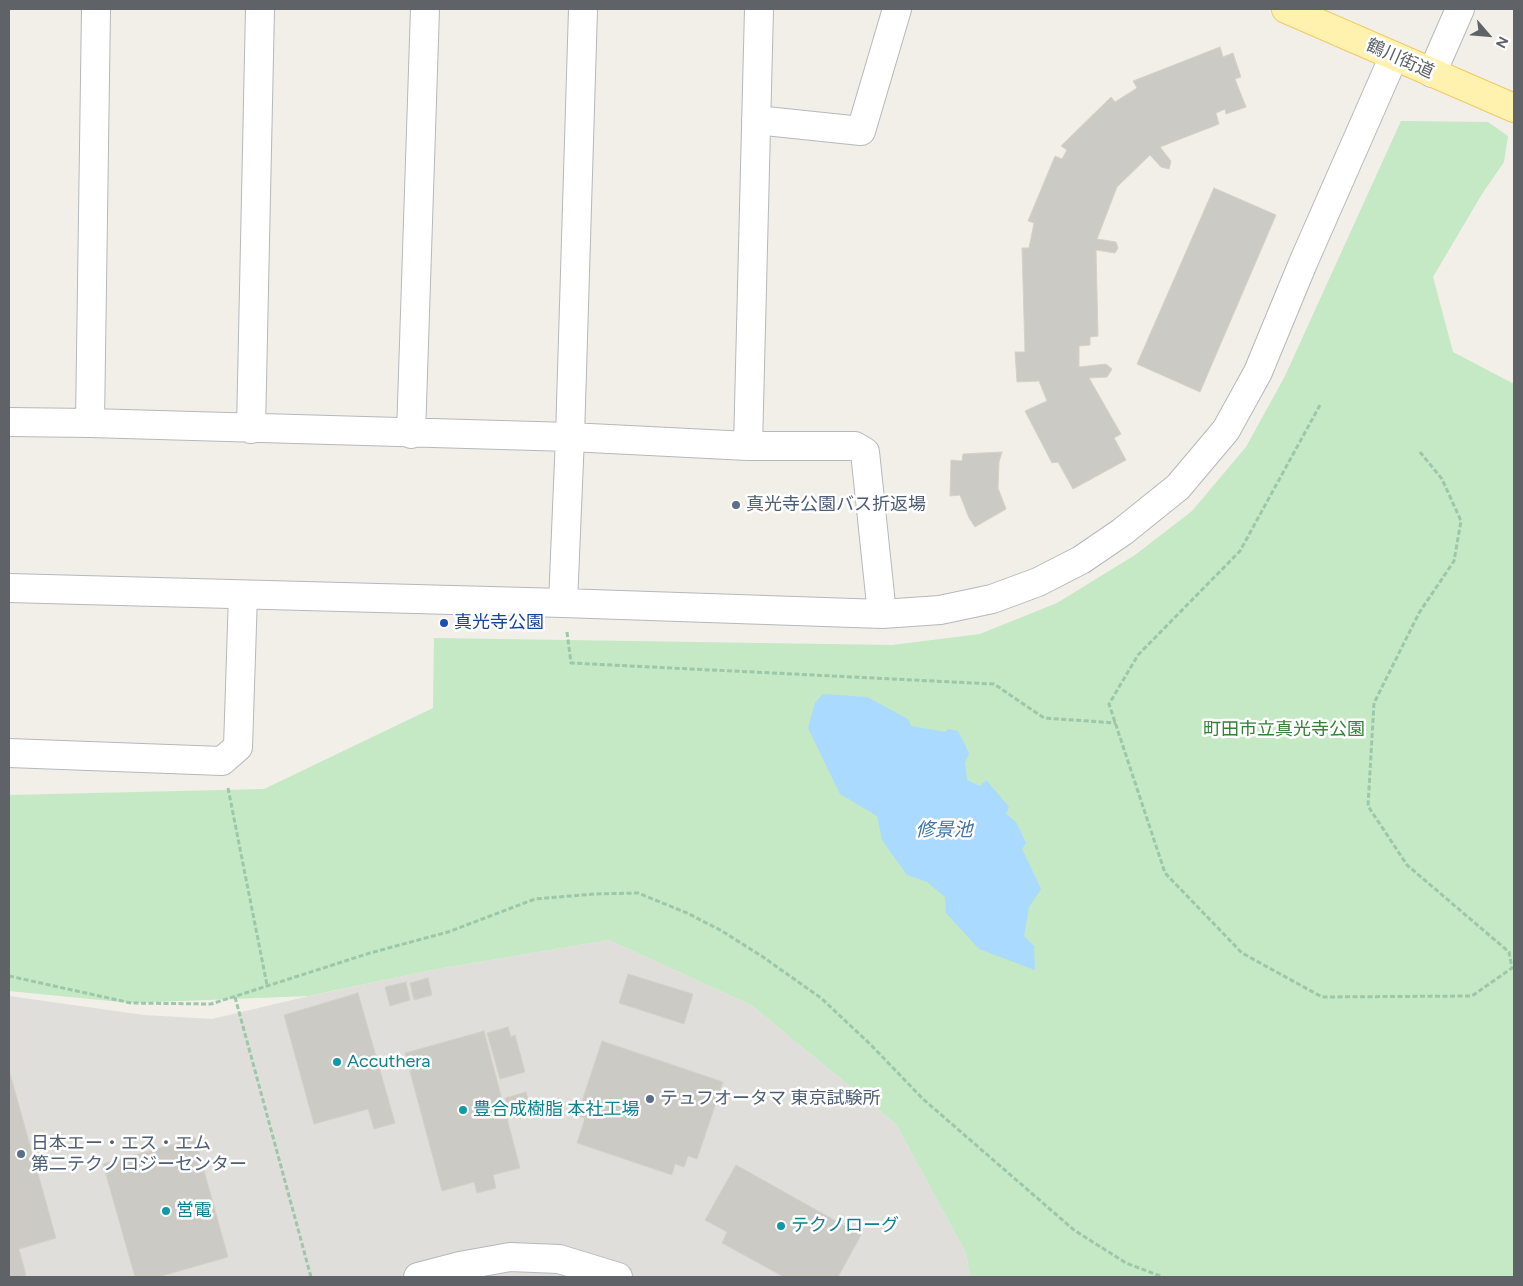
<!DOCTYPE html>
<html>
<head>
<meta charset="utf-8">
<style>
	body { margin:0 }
	#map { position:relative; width:1523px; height:1286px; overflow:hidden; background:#f1efe8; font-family:Figtree,sans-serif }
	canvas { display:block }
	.frame { position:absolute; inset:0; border:10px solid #5f6368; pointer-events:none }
	.north { position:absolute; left:1463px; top:10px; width:50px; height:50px; -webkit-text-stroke:4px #fff; paint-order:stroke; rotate:117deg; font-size:14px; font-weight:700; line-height:20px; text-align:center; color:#5f6368 }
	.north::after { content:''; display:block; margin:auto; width:18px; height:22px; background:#5f6368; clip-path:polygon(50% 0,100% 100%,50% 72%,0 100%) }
</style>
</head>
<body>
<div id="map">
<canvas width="1523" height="1286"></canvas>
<div class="frame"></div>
<div class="north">N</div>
</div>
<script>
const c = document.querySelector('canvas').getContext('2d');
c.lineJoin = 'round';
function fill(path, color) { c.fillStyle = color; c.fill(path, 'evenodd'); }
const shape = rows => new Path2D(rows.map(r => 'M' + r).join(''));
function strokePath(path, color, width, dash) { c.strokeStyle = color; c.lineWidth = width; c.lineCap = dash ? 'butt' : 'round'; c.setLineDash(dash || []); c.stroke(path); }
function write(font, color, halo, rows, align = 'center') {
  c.font = font + ' Figtree,"Noto Sans JP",sans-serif'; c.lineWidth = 5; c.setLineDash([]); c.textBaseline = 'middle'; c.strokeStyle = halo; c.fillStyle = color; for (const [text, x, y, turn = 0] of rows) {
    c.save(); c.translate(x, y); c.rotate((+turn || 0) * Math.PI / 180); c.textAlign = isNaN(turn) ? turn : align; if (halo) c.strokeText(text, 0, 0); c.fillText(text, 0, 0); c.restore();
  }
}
fill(shape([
	[609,940,751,1005,896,1124,966,1253,970,1277,9,1277,9,996,144,1015,212,1019,309,996,437,969]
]), '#e0deda');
fill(shape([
	[1401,121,1488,122,1508,136,1504,162,1482,194,1433,277,1453,352,1514,384,1514,1277,970,1277,966,1253,896,1124,751,1005,609,940,437,969,308,996,131,1003,9,991,9,795,264,789,433,708,434,638,892,645,980,634,1057,603,1135,555,1192,511,1246,447,1285,376]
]), '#c5e8c5');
fill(shape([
	[823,694,867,697,908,719,911,726,945,732,948,729,958,731,969,753,965,763,967,780,980,786,986,780,1009,807,1006,814,1016,822,1026,843,1022,849,1041,889,1029,907,1024,936,1034,946,1035,970,979,949,946,913,945,897,927,882,907,875,882,840,877,816,840,794,808,728,815,703]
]), '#aadaff');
const building = shape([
	[1220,47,1223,57,1233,53,1241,77,1235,79,1246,107,1226,114,1225,109,1216,113,1219,124,1160,147,1171,161,1169,169,1161,167,1150,155,1117,187,1097,239,1116,242,1118,248,1115,253,1096,250,1098,336,1090,337,1090,345,1079,346,1079,367,1106,364,1112,369,1107,377,1089,378,1121,434,1114,438,1126,460,1073,489,1058,462,1052,463,1025,411,1047,401,1039,381,1017,382,1015,352,1025,352,1022,248,1029,248,1034,223,1028,221,1055,156,1062,159,1067,150,1061,146,1111,97,1115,102,1137,88,1133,81,1220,47],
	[1214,188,1276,215,1200,392,1137,364,1214,188],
	[1002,452,999,462,998,488,1006,509,975,527,969,518,960,495,950,496,951,460,962,461,963,454,1002,452],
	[628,974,693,994,684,1024,619,1003,628,974],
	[428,978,432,995,414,1000,410,983,428,978],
	[406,982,410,1000,390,1006,385,987,406,982],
	[358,993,395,1123,374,1129,368,1109,314,1124,284,1015,358,993],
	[508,1027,511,1037,515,1035,525,1072,500,1079,487,1033,508,1027],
	[484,1031,520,1168,493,1175,496,1188,477,1193,474,1182,442,1191,405,1053,484,1031],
	[602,1041,723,1082,697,1159,688,1156,684,1167,675,1164,672,1175,577,1143,585,1118,577,1116,602,1041],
	[9,1070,56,1238,19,1249,26,1275,19,1277,9,1277,9,1070],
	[526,1092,530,1107,509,1112,505,1098,526,1092],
	[195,1138,228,1257,158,1277,135,1277,103,1164,195,1138],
	[736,1165,861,1235,838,1277,784,1277,722,1243,727,1232,705,1220,736,1165]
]);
fill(building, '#cccac5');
strokePath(building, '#d6d1c6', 1);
const minor = shape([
	[1432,73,1460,9],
	[756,120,861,131,897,9],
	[9,422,90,423,570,437,748,446,855,446,865,452,882,614],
	[90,423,96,9],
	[251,429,260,9],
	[411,434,425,9],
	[748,446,759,9],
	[9,588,563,603,882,614,940,610,992,599,1038,582,1081,560,1122,532,1178,487,1226,430,1258,372,1303,263,1394,56],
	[563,603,570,437,583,9],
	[9,753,222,761,238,747,243,595],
	[418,1277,460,1266,510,1257,559,1259,618,1277]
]);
const major = shape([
	[1286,9,1514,108]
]);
strokePath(minor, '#b5b8bc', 30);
strokePath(major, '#f2c960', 30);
strokePath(shape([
	[1320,405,1240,551,1138,655,1109,704,1165,873,1242,953,1322,997,1472,996,1512,968,1509,952,1407,865,1368,806,1374,703,1419,613,1454,561,1461,521,1442,479,1420,452],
	[567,632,571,663,994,684,1044,718,1116,723],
	[228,788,267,985],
	[9,976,131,1003,211,1004,370,953,448,932,535,899,594,894,638,893,687,913,722,931,763,957,821,998,870,1044,923,1099,1074,1230,1126,1263,1163,1277],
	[235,997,311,1277]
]), '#9cc7a9', 3, [5, 2.5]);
strokePath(minor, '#fff', 28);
strokePath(major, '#fff2af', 28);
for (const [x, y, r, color] of [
	[736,505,5,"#5c6f8a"],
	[444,623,5,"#1a4fb4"],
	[337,1062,5,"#0f9aa8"],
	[650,1099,5,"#5c6f8a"],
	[463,1110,5,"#0f9aa8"],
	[21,1154,5,"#5c6f8a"],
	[166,1211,5,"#0f9aa8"],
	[781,1226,5,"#0f9aa8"]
]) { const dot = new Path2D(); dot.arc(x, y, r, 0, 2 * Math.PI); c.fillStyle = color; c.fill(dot); strokePath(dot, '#fff', 2); }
write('18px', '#5f6368', '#fff', [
	["鶴川街道",1400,59,24]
]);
write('18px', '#4e5e75', '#fff', [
	["真光寺公園バス折返場",746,505],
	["テュフオータマ 東京試験所",660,1099],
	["日本エー・エス・エム",31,1144],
	["第二テクノロジーセンター",31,1165]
], 'left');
write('18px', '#164399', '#fff', [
	["真光寺公園",454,623]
], 'left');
write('18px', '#348238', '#fff', [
	["町田市立真光寺公園",1284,730]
]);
write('18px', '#0d838f', '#fff', [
	["Accuthera",347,1062],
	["豊合成樹脂 本社工場",473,1110],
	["営電",176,1211],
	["テクノローグ",791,1226]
], 'left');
write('italic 19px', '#4174aa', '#fff', [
	["修景池",944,830]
]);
</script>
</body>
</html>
